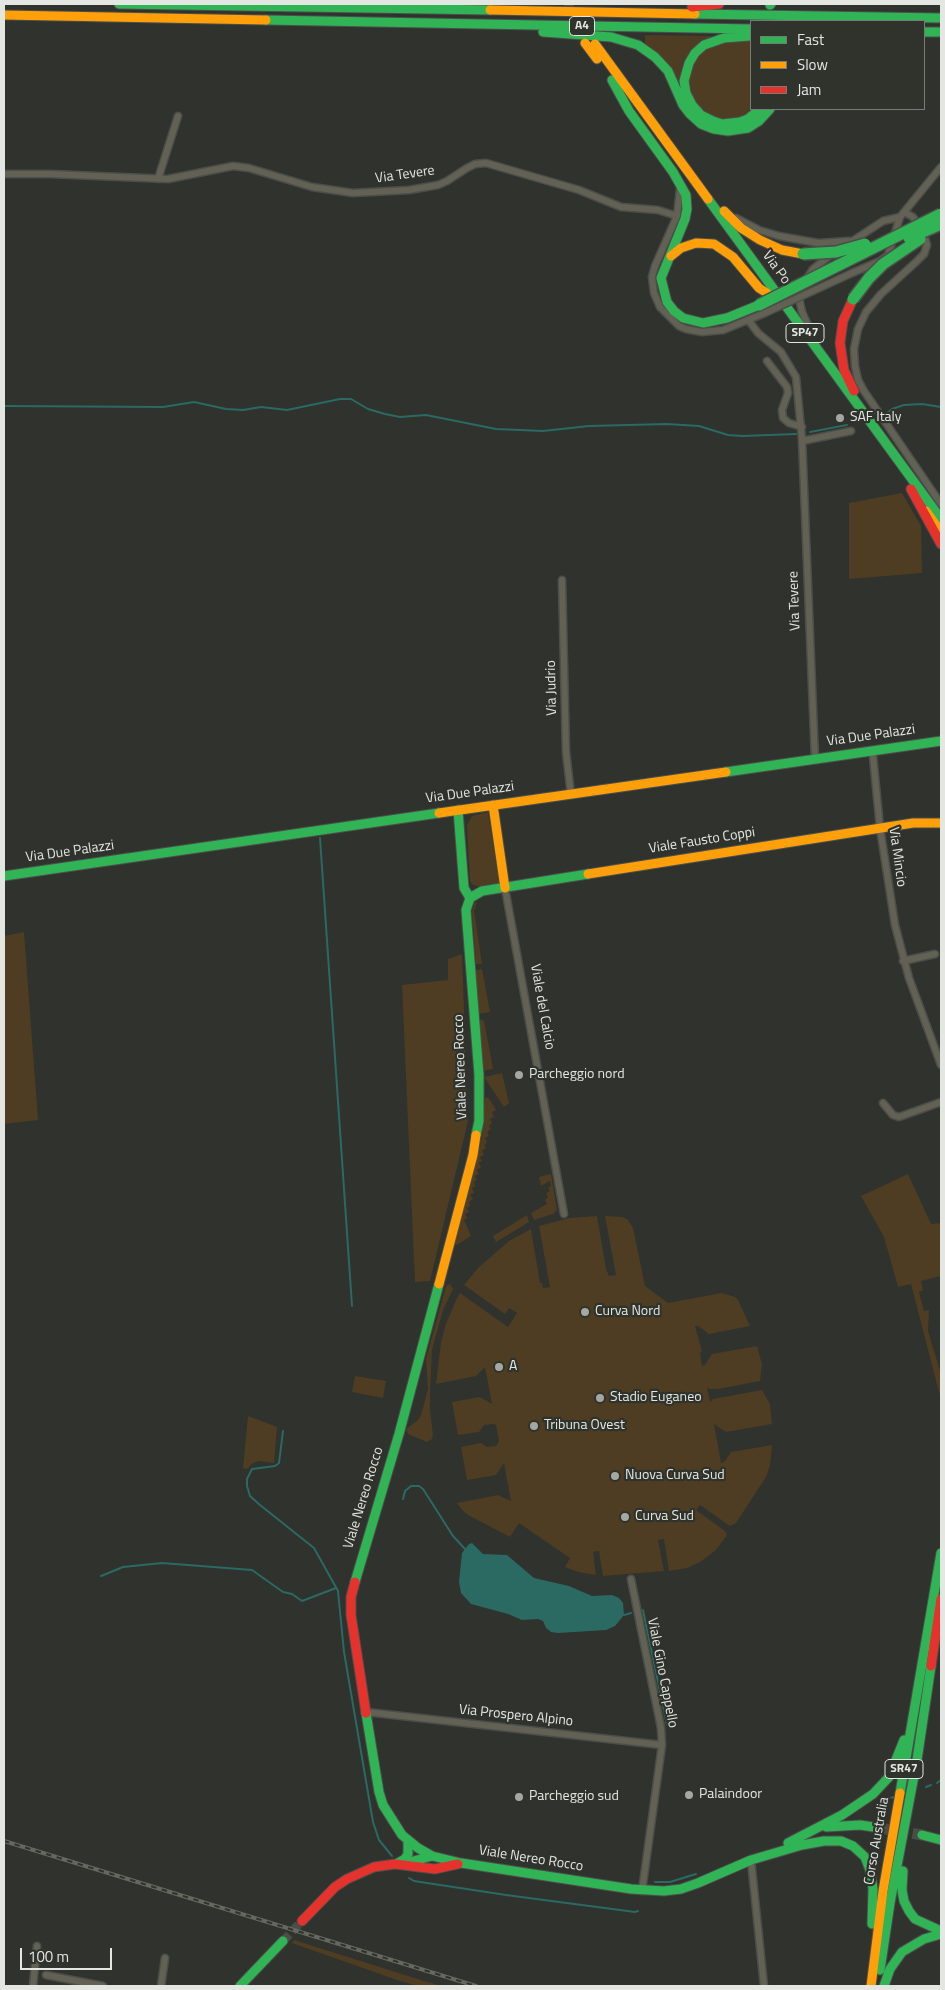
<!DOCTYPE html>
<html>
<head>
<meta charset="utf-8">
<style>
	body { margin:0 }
	#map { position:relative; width:945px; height:1990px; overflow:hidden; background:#2f322d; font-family:"Titillium Web",sans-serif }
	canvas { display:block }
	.frame { position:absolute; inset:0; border:5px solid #e4e6e2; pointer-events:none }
	.legend { position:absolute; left:750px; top:20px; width:175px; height:90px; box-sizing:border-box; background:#2f332c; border:1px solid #777b75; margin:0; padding:6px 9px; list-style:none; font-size:15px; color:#e4e6e2 }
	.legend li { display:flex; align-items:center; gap:10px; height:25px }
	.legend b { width:25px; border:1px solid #777b75 }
	.scale { position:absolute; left:20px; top:1948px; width:92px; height:22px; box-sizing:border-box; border:2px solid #e4e6e2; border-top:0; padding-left:6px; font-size:15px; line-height:18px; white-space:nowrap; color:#e4e6e2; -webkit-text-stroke:4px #2f332c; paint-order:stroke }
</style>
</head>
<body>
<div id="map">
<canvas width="945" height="1990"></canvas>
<div class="frame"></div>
<ul class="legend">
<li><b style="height:6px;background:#30b455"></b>Fast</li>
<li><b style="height:6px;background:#ff9f0a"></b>Slow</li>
<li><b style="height:6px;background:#e5322d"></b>Jam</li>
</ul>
<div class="scale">100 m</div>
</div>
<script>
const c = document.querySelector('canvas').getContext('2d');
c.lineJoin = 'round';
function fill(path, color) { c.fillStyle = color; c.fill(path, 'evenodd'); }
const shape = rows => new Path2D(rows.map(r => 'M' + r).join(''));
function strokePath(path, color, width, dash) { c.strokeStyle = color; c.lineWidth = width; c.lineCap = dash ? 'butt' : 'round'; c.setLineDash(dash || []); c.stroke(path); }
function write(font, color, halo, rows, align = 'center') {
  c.font = font + ' "Titillium Web",sans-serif'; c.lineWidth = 4.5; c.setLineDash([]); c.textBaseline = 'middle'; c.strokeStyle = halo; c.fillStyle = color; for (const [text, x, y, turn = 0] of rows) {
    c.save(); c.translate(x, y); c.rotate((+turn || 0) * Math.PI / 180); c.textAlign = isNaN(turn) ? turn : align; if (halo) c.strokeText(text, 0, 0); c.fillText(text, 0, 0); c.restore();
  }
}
fill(shape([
	[645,35,712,36,687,56,683,62,681,77,682,87,645,43],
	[751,40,751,109,755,109,743,117,728,120,712,116,698,105,692,96,688,77,695,59,713,44],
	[902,493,921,526,922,573,849,579,849,503],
	[488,812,499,883,481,887,473,885,470,881,467,825,472,816],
	[475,902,477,903,474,911,482,964,476,964,472,912],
	[24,932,38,1120,4,1124,4,936],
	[462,954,468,1121,430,1281,415,1282,402,985,448,980,448,959],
	[482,969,490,1012,478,1014,475,970],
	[481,1019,484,1021,493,1069,482,1071,479,1023],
	[502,1073,509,1103,504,1107,484,1077],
	[488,1097,496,1110,492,1112,494,1117,490,1119,492,1123,489,1126,491,1129,487,1132,489,1136,485,1138,487,1142,484,1145,486,1148,482,1151,484,1155,480,1157,482,1161,479,1163,481,1167,477,1170,479,1174,475,1176,477,1180,474,1182,475,1186,472,1188,474,1193,470,1195,473,1199,469,1202,470,1206,467,1208,469,1212,465,1214,467,1218,464,1220,471,1236,457,1245,455,1244,482,1138,485,1098],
	[551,1174,557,1210,553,1214,534,1220,531,1213,547,1204,545,1200,548,1197,546,1193,550,1191,548,1187,551,1186,550,1181,541,1186,539,1177],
	[908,1174,931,1224,941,1223,941,1276,921,1281,923,1290,919,1292,924,1311,929,1310,928,1331,941,1374,941,1400,911,1284,898,1287,884,1237,861,1196],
	[527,1215,529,1222,496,1242,493,1236],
	[597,1216,606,1269,609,1276,616,1275,605,1216,623,1217,628,1220,633,1228,645,1286,668,1303,722,1293,735,1297,738,1300,750,1326,709,1334,698,1326,695,1326,702,1351,700,1353,702,1366,705,1365,712,1354,757,1346,762,1364,760,1381,718,1389,710,1389,707,1387,710,1402,713,1399,762,1390,770,1404,772,1424,726,1432,714,1424,721,1463,724,1462,731,1452,772,1445,770,1466,766,1477,736,1523,730,1526,700,1505,696,1510,725,1531,727,1535,716,1550,700,1562,687,1568,669,1571,664,1539,658,1540,664,1571,603,1576,599,1551,593,1552,596,1575,578,1572,565,1567,570,1558,519,1523,510,1537,468,1515,462,1510,457,1503,498,1495,511,1501,504,1463,496,1475,467,1480,461,1447,481,1443,487,1447,496,1446,499,1441,496,1425,493,1424,484,1425,479,1432,458,1435,452,1402,480,1397,492,1404,485,1367,476,1376,436,1384,441,1342,446,1324,456,1300,460,1293,508,1327,517,1313,509,1308,505,1314,464,1285,478,1268,509,1241,531,1229,540,1283,542,1283,543,1288,550,1287,539,1226,569,1218],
	[450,1284,453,1289,443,1310,432,1350,430,1390,430,1410,433,1435,432,1439,427,1442,408,1434,406,1429,418,1420,421,1415,428,1389,426,1359,446,1286],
	[355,1376,386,1381,383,1398,352,1392],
	[248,1416,277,1427,274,1463,259,1461,253,1463,247,1469,243,1468],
	[294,1940,424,1981,442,1986,418,1986,397,1980,292,1943]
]), '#4e3d23');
fill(shape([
	[472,1543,483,1554,507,1555,534,1578,569,1586,592,1596,612,1595,619,1598,623,1603,624,1615,615,1626,606,1630,558,1633,551,1632,546,1628,543,1621,538,1619,522,1620,508,1614,471,1604,461,1593,459,1582,462,1553,469,1544]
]), '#2b6963');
strokePath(shape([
	[4,406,163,407,194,402,226,409,243,410,261,407,287,410,340,399,351,399,368,409,385,414,400,417,426,415,496,429,543,431,589,426,667,424,699,426,728,435,743,436,796,434],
	[886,414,892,409,904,405,922,404,941,407],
	[810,432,847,425],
	[320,838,352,1306],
	[283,1431,279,1463,275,1466,252,1469,247,1479,247,1486,250,1496,260,1505,314,1548,338,1591,344,1652,373,1822,379,1840,392,1856],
	[403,1499,405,1491,411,1486,419,1486,423,1489,453,1536,465,1549],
	[101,1576,123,1567,162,1563,252,1570,283,1592,292,1594,302,1601,336,1588],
	[643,1610,667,1725],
	[624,1615,631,1613],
	[937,1783,941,1780],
	[926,1787,931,1785],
	[886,1799,894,1797],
	[409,1878,414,1881,506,1895,635,1912,638,1911],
	[655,1882,670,1882,696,1874]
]), '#2b6963', 2);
strokePath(shape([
	[283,1941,302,1921]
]), '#4a4d48', 9, [9, 4.5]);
strokePath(shape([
	[566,4,586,32],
	[778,21,778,5],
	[880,1828,922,1835]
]), '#4a4d48', 11, [11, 5.5]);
const street = shape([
	[4,174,50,174,168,179,233,166,249,168,312,187,353,193,409,190,438,185,447,181,467,168,475,164,486,163,579,190,621,207,658,210,677,216],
	[158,179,178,116],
	[680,189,677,216,655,266,652,277,654,293,660,307,679,326,686,329,702,332,723,330,765,313],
	[904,212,913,217,923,232,927,245,924,254,916,262,881,294,866,312,858,329,854,349,855,366,858,380,864,391,941,504],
	[736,218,759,230,779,236,818,243,849,241],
	[845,246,883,221,900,217],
	[852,273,880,261,888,255,900,217,941,167],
	[749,321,758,333,781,352,796,377,802,439,815,759],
	[812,334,802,312,799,298,801,288,813,269,832,254],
	[767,361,787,387,788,393,782,410,783,418,789,423,802,427],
	[802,441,851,431],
	[562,580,566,752,571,795],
	[873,756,880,828,895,925,909,978,941,1065],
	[505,888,564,1214],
	[903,961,935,954],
	[883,1103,893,1115,899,1117,941,1102],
	[631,1579,661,1728,662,1745,642,1891],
	[366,1712,662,1745],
	[751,1860,764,1986],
	[46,1975,103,1986],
	[33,1986,37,1946],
	[161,1986,165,1958]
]);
const fast = shape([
	[119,4,490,10],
	[770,5,771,4],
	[695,14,941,18],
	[266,20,751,29],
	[543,32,611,37,638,45,655,57,668,71,683,105,690,114,701,124,714,129,728,131,748,128,759,121,770,109],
	[924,32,941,32],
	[750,36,724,38,704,45,695,53,689,63,684,81,686,93,692,105,701,115,713,121,722,124,740,122,748,119,760,109],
	[612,80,629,111,673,172,686,195,687,209,685,219,661,278,667,302,674,311,683,318,703,323,727,318,759,305],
	[708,199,941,519],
	[726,772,941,741],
	[458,810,464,888,470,898],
	[4,876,439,813],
	[476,1135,479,1121,479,1075,466,910,470,898,482,891,588,874],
	[355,1582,399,1434,439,1284],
	[366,1713,379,1792,383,1805,402,1835,418,1848,432,1856,461,1863,631,1889,664,1891,681,1889,698,1883,751,1860],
	[900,1793,941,1553],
	[826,1827,860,1825,880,1828],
	[922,1835,941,1840],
	[788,1843,842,1815,873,1794,889,1777,904,1740],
	[751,1860,802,1845,824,1841,841,1841,853,1846,865,1857,870,1870,873,1889,872,1924],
	[398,1863,405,1859,408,1854,408,1841],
	[406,1863,432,1856],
	[903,1871,902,1890,904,1901,909,1911,915,1919,941,1931],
	[880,1970,890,1903,917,1760,931,1666],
	[240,1986,283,1941],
	[884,1986,890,1969,902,1952,924,1939,941,1934]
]);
const slow = shape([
	[490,10,695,14],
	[4,15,266,20],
	[585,43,597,59],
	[595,44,708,199],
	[724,211,741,228,760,240,782,250,803,254],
	[671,256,681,248,696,243,714,244,733,257,759,288,767,293],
	[926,511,941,532],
	[493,805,505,888],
	[439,813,726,772],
	[588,874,913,823,941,823],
	[439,1284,473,1155,476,1135],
	[871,1986,883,1891,900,1793]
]);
const jam = shape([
	[692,7,719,4],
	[853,299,843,321,840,343,844,370,854,391],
	[911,489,941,544],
	[355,1582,351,1597,351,1615,366,1713],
	[931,1666,941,1599],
	[302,1921,335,1887,347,1879,374,1867,395,1864,435,1869,458,1864]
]);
strokePath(street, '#4c4e4b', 9);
strokePath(fast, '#4c4e4b', 11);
strokePath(slow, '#4c4e4b', 11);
strokePath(jam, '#4c4e4b', 11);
strokePath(street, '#626154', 6);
strokePath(fast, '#30b455', 9);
strokePath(slow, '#ff9f0a', 9);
strokePath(jam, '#e5322d', 9);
const rail = shape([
	[4,1841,476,1986]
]);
strokePath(rail, '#666860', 4);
strokePath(rail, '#2f332c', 2, [5.5]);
const streetBridge = shape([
	[765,313,852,273]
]);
const fastBridge = shape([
	[909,238,941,224],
	[803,254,836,252,865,244],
	[853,299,869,278,883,264,920,239],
	[759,305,941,214]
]);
strokePath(streetBridge, '#4c4e4b', 9, []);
strokePath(fastBridge, '#4c4e4b', 14, []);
strokePath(streetBridge, '#626154', 6);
strokePath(fastBridge, '#30b455', 11);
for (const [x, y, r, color] of [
	[840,418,5,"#a5a7a3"],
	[519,1075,5,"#a5a7a3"],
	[585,1312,5,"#a5a7a3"],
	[499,1367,5,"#a5a7a3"],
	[600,1398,5,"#a5a7a3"],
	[534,1426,5,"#a5a7a3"],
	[615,1476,5,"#a5a7a3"],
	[625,1517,5,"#a5a7a3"],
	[689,1795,5,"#a5a7a3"],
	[519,1797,5,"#a5a7a3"]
]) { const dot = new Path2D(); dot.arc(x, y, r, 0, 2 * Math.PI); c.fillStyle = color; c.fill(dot); strokePath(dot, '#2f332c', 2); }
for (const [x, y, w] of [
	[582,26,25],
	[805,333,38],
	[904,1769,38]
]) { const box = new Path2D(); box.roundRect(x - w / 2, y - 9.5, w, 19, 4); c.fillStyle = '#2f332c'; c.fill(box); strokePath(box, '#e4e6e2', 1); }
write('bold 12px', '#e4e6e2', null, [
	["A4",582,26],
	["SP47",805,333],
	["SR47",904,1769]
]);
write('14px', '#e4e6e2', '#2f332c', [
	["Via Tevere",405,175,-8],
	["Via Po",776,268,54],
	["Via Tevere",795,601,-92],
	["Via Judrio",552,688,-91],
	["Via Due Palazzi",871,736,-8],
	["Via Due Palazzi",470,793,-8],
	["Viale Fausto Coppi",702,841,-9],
	["Via Due Palazzi",70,852,-8],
	["Via Mincio",897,857,82],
	["Viale del Calcio",542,1007,80],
	["Viale Nereo Rocco",461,1067,-92],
	["Viale Nereo Rocco",364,1498,-73],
	["Viale Gino Cappello",662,1673,79],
	["Via Prospero Alpino",516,1716,6],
	["Corso Australia",877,1841,-80],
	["Viale Nereo Rocco",531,1859,9]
]);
write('14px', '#e4e6e2', '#2f332c', [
	["SAF Italy",850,418],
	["Parcheggio nord",529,1075],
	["Curva Nord",595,1312],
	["A",509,1367],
	["Stadio Euganeo",610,1398],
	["Tribuna Ovest",544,1426],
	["Nuova Curva Sud",625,1476],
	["Curva Sud",635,1517],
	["Palaindoor",699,1795],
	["Parcheggio sud",529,1797]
], 'left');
</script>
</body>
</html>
